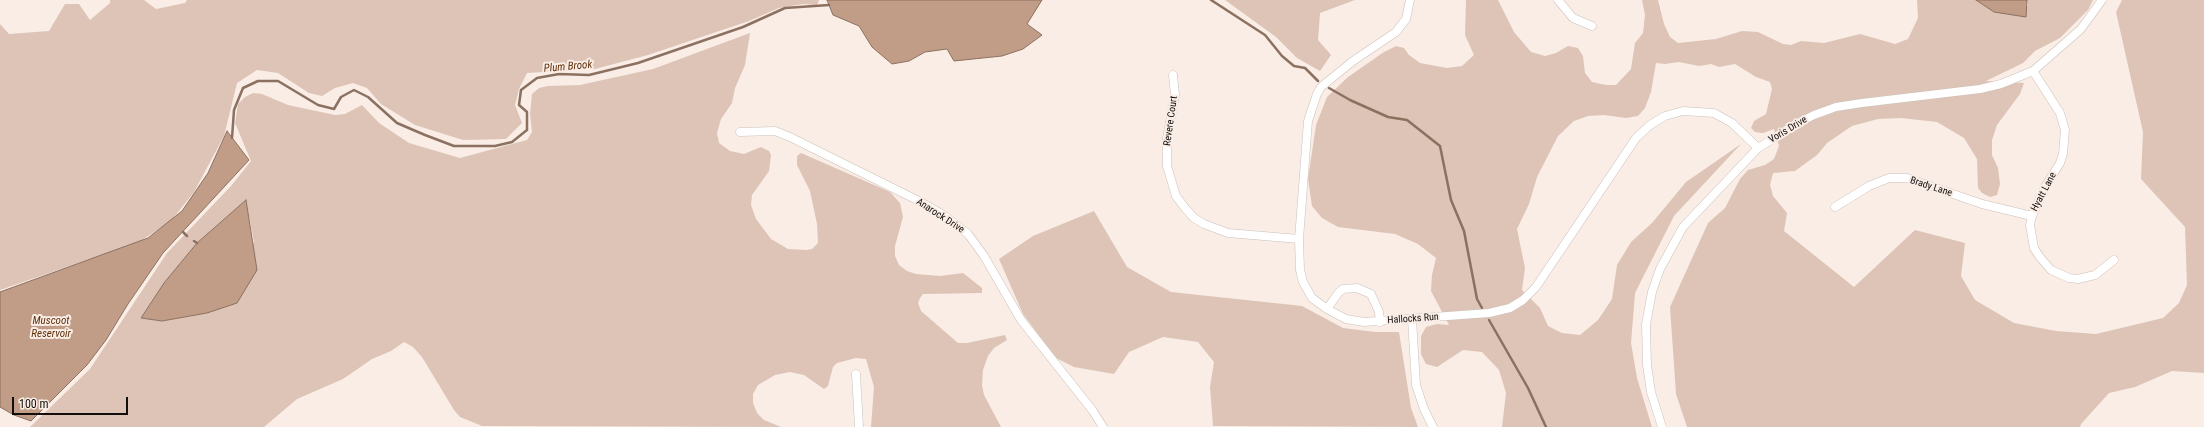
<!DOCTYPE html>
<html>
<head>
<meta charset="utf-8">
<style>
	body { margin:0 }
	#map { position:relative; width:2204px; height:427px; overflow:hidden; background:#f9ede6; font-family:"Roboto Condensed",sans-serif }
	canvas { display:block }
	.scale { position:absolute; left:12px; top:397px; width:116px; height:18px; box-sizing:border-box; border:2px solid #120e0c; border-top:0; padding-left:5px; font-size:12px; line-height:14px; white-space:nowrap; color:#120e0c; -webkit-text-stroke:3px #f9ede6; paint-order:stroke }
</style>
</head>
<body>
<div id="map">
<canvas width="2204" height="427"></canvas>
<div class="scale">100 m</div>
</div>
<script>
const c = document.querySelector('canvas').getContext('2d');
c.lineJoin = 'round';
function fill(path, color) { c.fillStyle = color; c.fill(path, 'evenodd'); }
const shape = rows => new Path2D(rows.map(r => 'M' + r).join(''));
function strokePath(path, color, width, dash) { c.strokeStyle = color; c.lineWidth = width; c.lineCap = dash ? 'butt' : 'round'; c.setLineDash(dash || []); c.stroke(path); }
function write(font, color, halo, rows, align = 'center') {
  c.font = font + ' "Roboto Condensed",sans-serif'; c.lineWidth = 4; c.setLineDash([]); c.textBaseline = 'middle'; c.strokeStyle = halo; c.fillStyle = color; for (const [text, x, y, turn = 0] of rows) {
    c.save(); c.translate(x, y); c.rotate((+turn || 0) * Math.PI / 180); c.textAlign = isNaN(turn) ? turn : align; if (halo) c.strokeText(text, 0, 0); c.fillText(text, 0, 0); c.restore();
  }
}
fill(shape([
	[110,0,144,0,156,9,185,3,187,0,819,0,817,5,803,4,779,8,749,21,648,55,595,69,527,73,519,89,515,105,522,123,506,139,463,140,415,125,381,104,367,88,353,83,335,88,322,96,309,93,278,73,257,70,237,83,224,136,194,192,171,221,139,242,0,290,0,24,9,34,49,31,65,4,79,4,90,20,110,3],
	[1225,0,1355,0,1320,13,1318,40,1331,55,1320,71,1297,58,1276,37],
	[1466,0,1498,0,1514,32,1531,52,1545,56,1556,53,1568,46,1578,48,1583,56,1585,73,1592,82,1606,85,1616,85,1631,69,1635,43,1643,33,1645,15,1642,0,1658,0,1664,24,1670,37,1678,43,1716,39,1742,31,1758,32,1783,44,1791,45,1801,41,1824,43,1860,34,1895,44,1908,39,1918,18,1917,0,1976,0,1994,12,2028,6,2027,0,2093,0,2088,10,2060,38,2035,51,2023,63,1986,81,2024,83,2020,94,1997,125,1992,140,1992,155,1998,168,2000,184,1997,195,1990,197,1982,193,1978,188,1977,159,1964,138,1937,122,1901,118,1878,119,1852,126,1827,143,1817,155,1795,171,1773,173,1770,185,1773,196,1787,213,1784,231,1854,287,1915,230,1965,243,1961,276,1975,300,2014,323,2056,331,2096,334,2163,318,2179,303,2187,285,2185,227,2141,179,2143,132,2116,12,2122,0,2204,0,2204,373,2172,371,2135,387,2109,393,2081,424,2080,427,1687,427,1676,394,1670,307,1708,223,1725,208,1740,179,1748,170,1765,165,1774,159,1779,146,1774,129,1763,133,1755,132,1751,128,1754,121,1766,114,1772,89,1770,82,1756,77,1735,64,1719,67,1711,64,1699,66,1679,62,1665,64,1656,63,1651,92,1645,108,1638,116,1626,118,1604,115,1588,116,1574,121,1558,136,1537,177,1529,204,1517,229,1525,268,1522,290,1540,308,1548,326,1562,333,1580,335,1598,320,1612,299,1617,265,1631,242,1652,223,1686,182,1741,144,1674,216,1635,293,1631,343,1637,378,1652,427,1502,427,1506,393,1499,370,1482,352,1463,350,1437,367,1426,364,1421,354,1421,336,1426,327,1437,324,1449,325,1431,291,1432,275,1436,258,1418,244,1395,234,1338,227,1322,218,1312,206,1308,179,1316,125,1327,97,1348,77,1384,52,1396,46,1404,48,1409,55,1420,63,1447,68,1462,66,1474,55,1465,35],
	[750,33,745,65,735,88,732,103,721,119,717,133,719,143,730,151,744,154,761,147,769,151,771,155,769,171,752,195,751,205,756,219,771,239,788,249,807,250,812,249,818,243,817,224,810,191,797,165,797,156,801,153,890,192,900,203,903,217,895,246,895,256,899,265,907,271,916,274,940,276,963,273,982,288,982,293,923,294,920,298,918,303,921,311,958,343,967,343,1005,335,1007,340,994,348,988,356,983,370,982,385,984,395,1001,427,871,427,874,387,866,359,856,358,837,363,833,367,828,386,824,389,804,375,790,372,775,375,758,385,753,394,753,403,757,413,764,420,781,427,482,426,460,417,454,410,422,357,413,347,404,342,391,351,372,359,343,379,297,399,264,427,30,427,90,369,167,253,231,186,251,161,235,123,238,104,245,97,253,93,262,94,288,105,335,115,345,114,362,105,379,123,409,143,460,158,527,140,532,132,530,114,532,94,539,88,548,86,580,85,653,69],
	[246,200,254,242,207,313,162,321,141,318,164,283,197,243],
	[1094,211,1127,267,1171,292,1302,306,1343,328,1375,332,1399,332,1411,408,1418,427,1213,426,1210,387,1214,362,1198,342,1163,337,1129,352,1114,374,1074,367,1056,358,1023,314,999,259,1033,236]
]), '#ddc4b6');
const water = shape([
	[827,0,1042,0,1027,24,1042,35,1023,49,1002,56,954,61,947,49,925,52,909,61,892,64,872,47,859,26,833,15,827,0],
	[1976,0,2027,0,2026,17,1994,12,1976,0],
	[227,131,249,160,163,253,128,304,106,340,87,365,31,421,14,415,0,407,0,292,148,238,182,211,208,173,227,131],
	[246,200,257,270,237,303,207,313,162,321,141,318,164,283,197,243,246,200]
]);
fill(water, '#c19c86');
strokePath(water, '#8c7161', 1);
strokePath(shape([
	[1211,0,1265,35,1282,56,1294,66,1305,68,1318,81],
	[1329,88,1350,100,1388,117,1407,120,1440,146,1451,200,1464,231,1477,299,1482,308],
	[232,138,234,110,243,88,258,81,278,81,318,105,334,109,341,97,354,90,368,97,397,123,425,135,454,146,495,146,512,142,527,130,527,112,519,105,521,90,537,78,559,74,589,75,638,63,743,27,785,8,829,5],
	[183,232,187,236],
	[194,241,197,243],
	[1489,320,1528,388,1546,427]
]), '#8c7161', 2.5);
const minor = shape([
	[1410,0,1406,19,1396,32,1353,61,1321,87,1317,94,1308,121,1299,239,1300,270,1303,282,1312,298,1327,309,1346,319,1364,322,1489,313,1510,308,1523,300,1536,287,1636,138,1650,125,1665,116,1683,111,1714,113,1732,123,1758,148],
	[1558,0,1573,18,1592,26],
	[2033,71,2060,113,2065,130,2063,154,2060,163,2045,187,2032,216,2030,225,2034,248,2039,256,2051,270,2069,278,2078,279,2095,275,2114,260],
	[1173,75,1175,95,1167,138,1167,166,1176,196,1185,208,1194,218,1204,224,1228,233,1299,239],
	[740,132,775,131,790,137,917,200,945,216,968,234,984,256,1021,320,1093,411,1103,427],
	[1835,207,1869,186,1889,178,1907,178,1982,204,2032,216],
	[1327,309,1339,292,1343,289,1357,288,1371,294,1379,312,1380,322],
	[1412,319,1416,385,1424,409,1433,427],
	[856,374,859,427],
	[1662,427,1651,392,1647,365,1646,324,1652,292,1660,269,1683,227,1758,148,1798,123,1814,115,1836,107,1862,103,1980,89,2001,84,2033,71,2081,29,2102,0]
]);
strokePath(minor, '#cbc0b9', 9);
strokePath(minor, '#fff', 8);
write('10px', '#120e0c', '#f9ede6', [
	["Revere Court",1171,121,-82],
	["Voris Drive",1788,130,-31],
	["Brady Lane",1931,187,18],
	["Hyatt Lane",2044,192,-62],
	["Anarock Drive",940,216,33],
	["Hallocks Run",1413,319,-4]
]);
write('italic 11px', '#5e2e08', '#f9ede6', [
	["Plum Brook",568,67,-5],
	["Muscoot",51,321],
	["Reservoir",51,334]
]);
</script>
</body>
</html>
